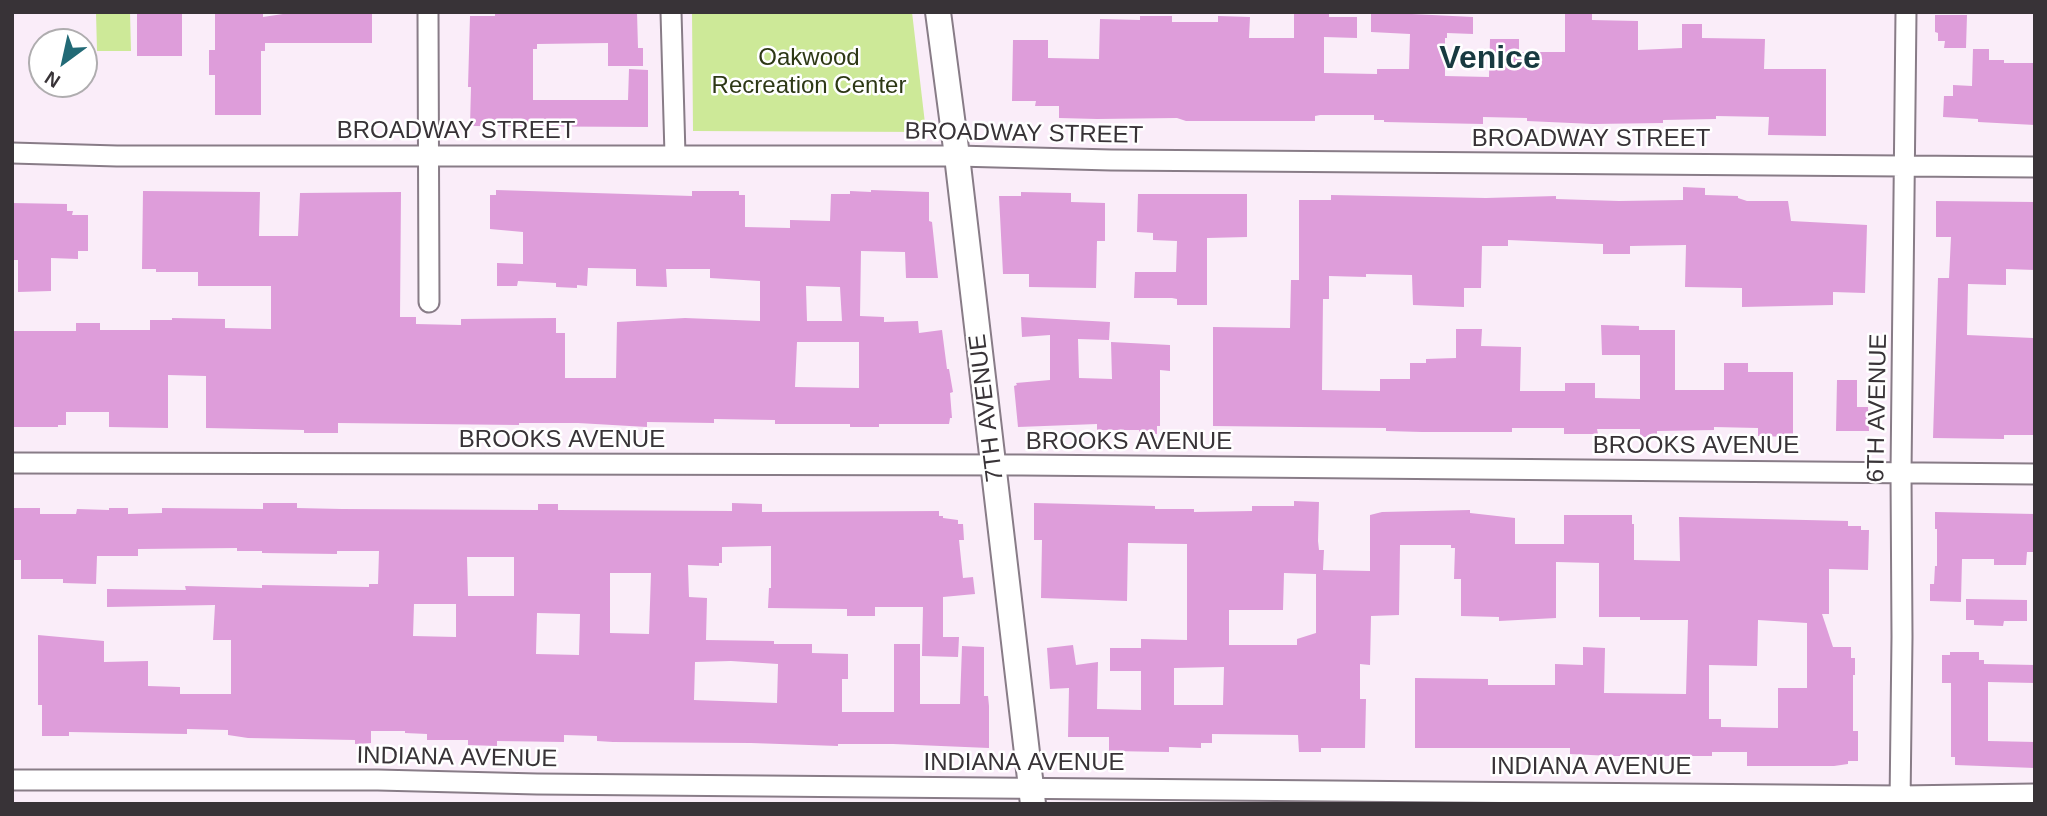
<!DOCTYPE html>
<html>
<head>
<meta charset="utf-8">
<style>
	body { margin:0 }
	#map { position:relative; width:2047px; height:816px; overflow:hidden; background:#faedf9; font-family:Arial,sans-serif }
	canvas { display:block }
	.frame { position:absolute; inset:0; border:14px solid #383337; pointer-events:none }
	.north { position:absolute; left:28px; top:28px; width:70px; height:70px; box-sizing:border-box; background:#fff; border:2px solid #afadaf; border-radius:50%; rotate:213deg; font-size:19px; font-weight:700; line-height:28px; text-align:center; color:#383337 }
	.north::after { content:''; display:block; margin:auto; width:24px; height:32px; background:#226a76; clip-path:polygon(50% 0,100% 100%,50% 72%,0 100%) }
</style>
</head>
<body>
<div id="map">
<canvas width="2047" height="816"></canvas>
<div class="frame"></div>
<div class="north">N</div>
</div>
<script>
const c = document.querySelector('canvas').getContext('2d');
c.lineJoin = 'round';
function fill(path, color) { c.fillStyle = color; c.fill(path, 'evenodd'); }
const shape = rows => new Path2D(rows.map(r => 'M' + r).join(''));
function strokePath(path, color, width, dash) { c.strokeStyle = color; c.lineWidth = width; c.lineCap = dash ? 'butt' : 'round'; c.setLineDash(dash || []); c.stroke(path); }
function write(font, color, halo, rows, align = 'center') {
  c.font = font + ' Arial,sans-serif'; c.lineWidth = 5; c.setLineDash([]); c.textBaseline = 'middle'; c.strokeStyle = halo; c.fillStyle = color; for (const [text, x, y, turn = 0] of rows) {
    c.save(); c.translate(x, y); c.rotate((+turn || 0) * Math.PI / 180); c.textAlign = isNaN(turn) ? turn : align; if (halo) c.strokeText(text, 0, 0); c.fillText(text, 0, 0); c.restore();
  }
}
fill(shape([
	[96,12,130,12,131,51,97,51],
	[692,12,912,12,926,132,693,131]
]), '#cde998');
fill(shape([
	[137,12,182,12,182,56,137,56],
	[215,12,263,12,263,17,296,12,372,12,372,43,265,43,265,51,261,51,261,115,215,115,215,75,209,75,209,50,215,50],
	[637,12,638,48,643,48,643,66,608,66,608,43,537,44,537,49,533,49,533,100,628,100,629,69,648,70,648,127,470,126,471,87,468,87,470,16,495,16,495,13],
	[1371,12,1473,17,1473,34,1447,33,1447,38,1445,38,1445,76,1489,77,1490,39,1519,39,1519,52,1565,52,1565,12,1592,12,1592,20,1638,21,1638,50,1682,48,1682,24,1702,24,1702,38,1765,39,1764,69,1826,69,1826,136,1768,135,1769,117,1716,116,1716,119,1663,120,1663,123,1593,124,1527,121,1527,118,1483,117,1483,124,1384,122,1384,120,1374,120,1374,115,1320,115,1315,116,1315,121,1186,121,1177,118,1097,119,1059,118,1059,106,1035,106,1036,101,1012,101,1013,40,1048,40,1048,58,1099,59,1100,19,1140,20,1140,16,1172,16,1172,22,1218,22,1218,16,1250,17,1249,38,1294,38,1294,13,1329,13,1329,17,1357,17,1357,38,1324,37,1324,73,1377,74,1377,69,1409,69,1410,34,1371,32],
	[1935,15,1967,15,1966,48,1944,48,1945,41,1938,41,1938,33,1935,32],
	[1973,49,1989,49,1989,60,2004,60,2004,63,2035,63,2035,125,1978,122,1978,119,1943,117,1944,96,1953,96,1953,85,1972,86],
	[1683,187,1705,188,1705,195,1738,196,1738,198,1747,201,1788,201,1791,221,1867,225,1865,293,1833,292,1833,305,1742,307,1742,288,1685,287,1686,245,1630,246,1630,254,1603,254,1603,244,1508,240,1508,246,1482,246,1481,288,1464,288,1464,307,1413,305,1412,275,1366,274,1366,277,1329,276,1329,299,1323,299,1322,390,1380,391,1380,379,1410,379,1410,363,1426,363,1426,359,1456,358,1456,329,1482,329,1481,346,1521,347,1520,391,1565,391,1565,383,1595,383,1595,398,1640,399,1640,355,1602,355,1601,325,1639,326,1639,330,1675,330,1675,390,1724,390,1724,363,1748,363,1748,372,1793,372,1793,437,1758,436,1758,428,1714,427,1714,430,1657,431,1657,437,1640,437,1640,429,1597,429,1598,434,1564,434,1564,428,1512,428,1512,432,1422,432,1386,431,1386,428,1213,426,1213,327,1290,328,1291,280,1299,280,1299,200,1331,200,1331,195,1486,198,1556,196,1556,199,1619,201,1683,200],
	[496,190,692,196,692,191,739,191,739,195,745,195,745,227,790,228,790,220,830,221,831,194,850,194,850,191,871,192,871,190,929,192,929,221,932,222,938,278,906,278,905,252,861,251,860,316,884,317,884,322,918,321,919,333,942,330,947,369,949,369,953,392,950,393,952,418,950,418,949,424,879,424,879,427,850,427,850,424,775,424,775,420,714,419,714,423,647,422,647,427,578,423,519,423,519,425,338,423,338,433,304,433,304,430,206,428,206,376,168,375,168,428,109,427,109,412,66,412,66,425,58,425,58,427,12,427,12,331,76,331,76,323,100,323,100,330,150,330,150,320,172,320,172,318,225,319,225,328,271,329,271,286,198,286,198,272,156,272,156,269,142,269,143,191,260,192,259,236,298,236,300,193,401,192,400,317,416,317,416,324,461,325,461,319,556,318,556,333,565,333,565,378,616,378,617,322,685,318,760,321,760,281,710,278,710,269,666,269,667,287,636,286,636,269,588,268,587,286,577,285,577,288,556,287,556,283,518,281,517,286,497,286,497,263,523,264,523,232,490,229,490,195,496,195],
	[806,286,840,287,842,321,807,321],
	[797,342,859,342,859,388,795,387],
	[1021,192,1071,193,1071,202,1105,203,1105,241,1097,241,1096,288,1029,287,1029,274,1003,274,999,196,1021,196],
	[1138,194,1247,194,1247,237,1207,238,1207,305,1177,305,1177,299,1172,298,1134,298,1135,272,1176,272,1177,241,1153,240,1153,233,1137,232],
	[1936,201,2035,202,2035,270,2006,269,2006,285,1968,284,1967,335,2033,338,2035,435,2004,435,2004,439,1933,438,1938,278,1949,278,1951,237,1936,237],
	[12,203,67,204,67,211,73,211,72,215,88,215,88,251,78,251,78,259,51,258,51,291,18,292,18,260,12,260],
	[1021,317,1110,322,1109,340,1078,339,1079,378,1112,379,1111,342,1170,345,1170,371,1160,370,1160,426,1157,426,1157,434,1139,434,1139,430,1097,430,1097,424,1018,427,1014,386,1017,385,1016,383,1050,380,1050,335,1022,337],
	[1837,380,1857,380,1857,407,1868,407,1869,431,1836,431],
	[1294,501,1319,502,1318,541,1319,550,1324,550,1323,570,1370,571,1370,515,1382,512,1470,510,1470,513,1515,518,1515,544,1564,544,1564,515,1632,515,1632,524,1634,524,1634,560,1680,561,1679,517,1848,521,1848,526,1861,526,1861,530,1869,530,1868,570,1829,569,1829,614,1822,614,1833,647,1851,647,1851,658,1855,658,1855,675,1853,675,1853,731,1858,731,1858,761,1848,761,1848,764,1834,766,1747,766,1747,752,1712,752,1712,756,1611,756,1570,754,1570,748,1415,748,1415,678,1488,679,1488,685,1555,685,1555,664,1583,665,1583,647,1605,648,1604,693,1686,694,1688,620,1640,620,1640,617,1599,617,1599,563,1556,562,1556,618,1499,621,1499,617,1461,616,1461,579,1454,579,1455,548,1451,548,1451,545,1400,545,1399,615,1371,616,1370,665,1360,664,1360,699,1366,699,1365,748,1321,748,1321,752,1299,752,1298,735,1212,734,1212,743,1201,743,1201,748,1169,747,1169,752,1109,751,1109,737,1068,737,1069,688,1050,689,1047,648,1073,645,1076,665,1098,662,1097,709,1141,710,1141,671,1110,671,1110,648,1141,648,1141,639,1187,640,1187,544,1128,543,1127,601,1041,598,1042,540,1034,540,1034,503,1155,506,1155,509,1194,509,1194,512,1252,511,1252,506,1294,506],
	[1284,573,1316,574,1316,633,1297,639,1297,645,1229,645,1229,610,1283,610],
	[1758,620,1807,623,1807,688,1778,688,1778,728,1721,727,1721,719,1709,719,1709,665,1757,666],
	[1224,667,1223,705,1174,705,1174,668],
	[263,503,297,503,297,508,342,509,538,510,538,504,558,504,558,510,732,511,732,503,762,504,762,512,939,511,939,516,943,516,943,518,958,520,958,524,963,524,964,540,959,540,963,578,973,577,975,594,943,597,943,637,959,637,958,657,922,656,923,607,875,607,875,616,847,616,847,609,768,608,769,588,771,588,771,546,722,547,722,563,719,563,719,566,688,565,689,597,707,598,706,640,774,641,774,644,812,644,812,653,848,654,848,679,842,679,842,712,894,712,894,644,920,644,920,704,960,704,962,646,984,647,984,696,988,696,989,706,989,748,893,744,838,744,838,746,751,743,613,742,597,741,597,736,564,735,564,742,497,741,497,746,468,745,468,740,427,740,427,734,405,733,405,731,371,731,371,743,355,744,355,740,248,738,228,735,228,730,187,729,187,734,69,732,69,736,42,736,42,705,38,705,38,635,104,641,104,662,148,661,148,686,180,687,180,694,231,694,231,640,213,640,215,605,107,607,107,589,186,590,185,586,262,588,262,585,369,587,369,584,378,584,379,551,337,551,337,554,262,553,262,551,237,551,237,548,138,549,138,556,97,556,96,584,63,583,63,579,21,579,21,560,12,560,12,508,40,508,40,514,76,514,77,509,109,510,109,508,128,508,128,514,162,513,162,508,263,509],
	[467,557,514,557,514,596,468,596],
	[610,573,651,573,649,634,610,633],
	[414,604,456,604,456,637,413,636],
	[537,613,580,614,579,655,536,654],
	[731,661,778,664,777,703,694,700,695,662],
	[1935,512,2035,514,2035,552,2027,552,2026,565,1994,565,1994,559,1962,559,1961,602,1930,601,1930,584,1934,584,1935,566,1937,566,1937,529,1935,529],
	[1966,599,2027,600,2027,621,2004,621,2003,626,1974,625,1974,620,1966,620],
	[1950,652,1979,652,1979,660,1984,660,1984,664,2035,665,2035,683,1988,682,1988,741,2035,742,2035,768,1955,765,1955,757,1951,757,1951,683,1942,683,1942,655,1950,655]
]), '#de9dda');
const minor = shape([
	[428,12,429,302],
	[671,12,675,155],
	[12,153,117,156,957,156,1111,160,2035,167],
	[12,463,1022,465,2035,474],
	[12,780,378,780,537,784,1900,796,2035,794],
	[1900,804,1902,637,1901,473,1906,12]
]);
const tertiary = shape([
	[938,12,957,156,1033,804]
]);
strokePath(minor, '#887c87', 23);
strokePath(tertiary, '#887c87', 28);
strokePath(minor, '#fff', 19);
strokePath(tertiary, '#fff', 24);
write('24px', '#2d3815', '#fff', [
	["Oakwood",809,58],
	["Recreation Center",809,86]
]);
write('24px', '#383337', '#fff', [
	["BROADWAY STREET",456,131],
	["BROADWAY STREET",1024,134,1],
	["BROADWAY STREET",1591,139],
	["7TH AVENUE",987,408,-97],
	["6TH AVENUE",1878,408,-89],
	["BROOKS AVENUE",562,440],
	["BROOKS AVENUE",1129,442],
	["BROOKS AVENUE",1696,446],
	["INDIANA AVENUE",457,758,1],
	["INDIANA AVENUE",1024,763],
	["INDIANA AVENUE",1591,767]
]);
write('bold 32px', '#183a40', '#fff', [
	["Venice",1490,59]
]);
</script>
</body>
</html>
